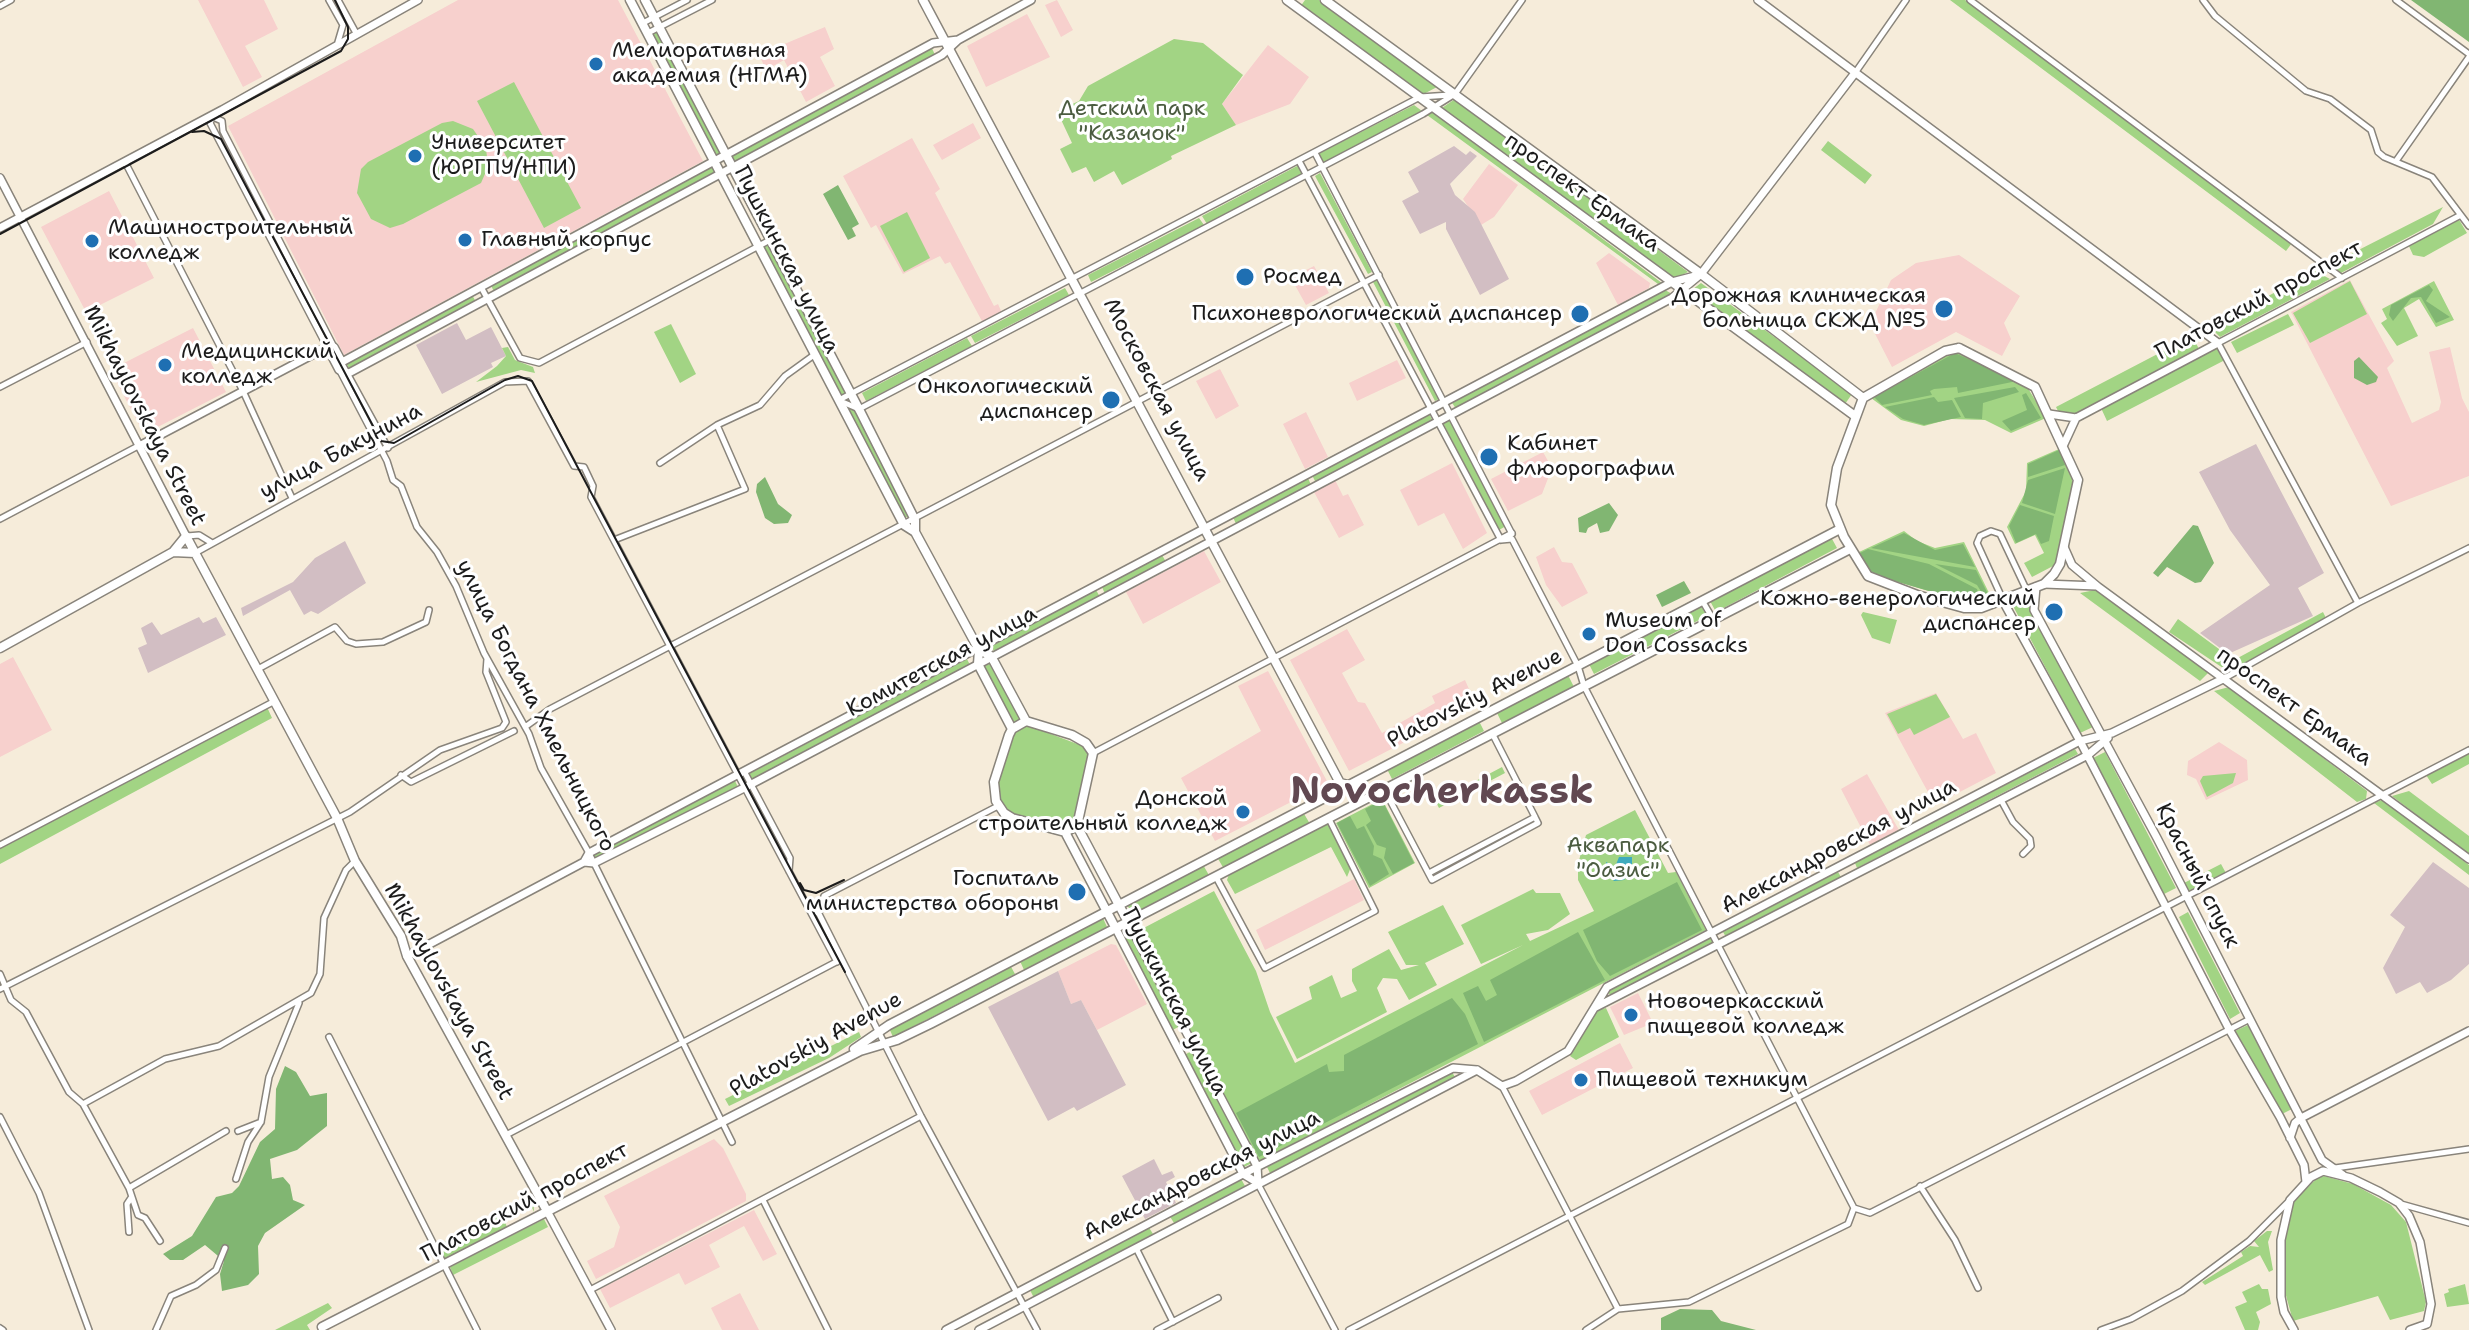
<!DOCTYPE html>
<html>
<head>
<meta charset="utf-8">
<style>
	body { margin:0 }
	canvas { display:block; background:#f6ecda }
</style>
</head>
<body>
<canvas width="2469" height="1330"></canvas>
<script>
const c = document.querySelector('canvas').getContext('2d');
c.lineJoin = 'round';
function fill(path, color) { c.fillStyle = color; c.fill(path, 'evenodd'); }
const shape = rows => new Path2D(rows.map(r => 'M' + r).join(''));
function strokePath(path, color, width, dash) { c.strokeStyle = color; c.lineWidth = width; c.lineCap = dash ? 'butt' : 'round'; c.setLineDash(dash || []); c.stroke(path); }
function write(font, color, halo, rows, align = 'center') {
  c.font = font + ' "Shantell Sans",sans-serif'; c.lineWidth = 6; c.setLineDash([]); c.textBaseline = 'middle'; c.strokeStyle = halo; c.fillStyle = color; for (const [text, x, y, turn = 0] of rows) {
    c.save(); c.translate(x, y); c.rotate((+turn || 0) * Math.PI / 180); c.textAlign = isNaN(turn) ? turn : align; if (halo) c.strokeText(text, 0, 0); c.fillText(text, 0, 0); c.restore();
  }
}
fill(shape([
	[198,0,264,0,278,29,245,46,262,77,243,87],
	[458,0,618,0,703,161,344,355,228,126],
	[1057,0,1073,30,1061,37,1045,5],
	[1027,14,1050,57,986,87,967,46],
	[825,27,834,49,820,57,835,86,806,102,784,60,766,70,761,59,783,49,782,45],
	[1268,45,1309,77,1290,104,1236,125,1222,104],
	[973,123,981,138,942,160,933,145],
	[912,138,940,189,935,193,994,306,998,304,1002,313,983,323,950,262,945,264,940,256,903,274,876,225,871,228,843,176],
	[1489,164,1518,185,1494,217,1481,225,1463,199],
	[109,191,154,278,86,312,41,227],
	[1609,253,1650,283,1649,288,1618,305,1596,263],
	[1959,255,2020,296,2004,323,2011,339,2002,356,1956,332,1892,367,1870,324,1891,280,1916,263],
	[1314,266,1329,293,1306,305,1291,278],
	[2350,280,2394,361,2387,368,2412,423,2439,410,2441,402,2429,352,2450,347,2462,398,2469,412,2469,476,2391,506,2291,312],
	[193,328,226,392,144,434,113,375,124,369,122,364],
	[1397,360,1406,378,1357,401,1349,383],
	[1220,369,1239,406,1216,419,1196,381],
	[1306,412,1328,457,1305,469,1283,424],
	[1543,452,1552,468,1542,494,1508,511,1491,479],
	[1452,463,1487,533,1463,549,1444,513,1418,526,1400,490],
	[1335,480,1343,496,1348,494,1364,525,1339,538,1314,492],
	[1554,547,1562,562,1572,563,1588,593,1562,607,1546,585,1536,557],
	[1204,551,1221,582,1143,624,1126,592],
	[1347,629,1365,660,1342,673,1358,702,1365,703,1382,733,1435,703,1432,696,1465,680,1476,705,1349,771,1290,660],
	[13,657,52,730,0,757,0,664],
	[1268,671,1328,783,1215,841,1181,778,1261,731,1238,686],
	[1936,693,1963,739,1976,733,1996,773,1935,805,1885,713],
	[2219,742,2247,760,2248,780,2206,800,2196,779,2187,775,2188,761],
	[1867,774,1899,830,1870,845,1841,789],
	[1354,879,1364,900,1265,950,1256,930],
	[1111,944,1116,945,1147,1004,1097,1030,1081,1000,1071,1004,1058,971],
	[1638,993,1653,1023,1624,1035,1610,1007],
	[1620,1043,1633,1068,1542,1115,1529,1091],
	[714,1139,723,1148,746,1194,746,1201,596,1279,587,1261,614,1247,620,1227,604,1196],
	[754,1210,777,1254,763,1261,744,1226,709,1245,720,1267,685,1285,679,1273,610,1308,600,1289],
	[740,1293,759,1330,722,1330,711,1308]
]), '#f7d0cd');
fill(shape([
	[1454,146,1466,155,1470,151,1477,156,1450,184,1455,195,1475,212,1509,279,1480,295,1446,229,1446,222,1420,234,1402,201,1419,192,1408,172],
	[457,323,466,340,491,327,506,356,491,363,493,367,442,394,416,345],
	[2256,444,2324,573,2298,588,2313,616,2228,654,2200,633,2270,585,2230,530,2199,472],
	[345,541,366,583,318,614,311,611,304,615,290,590,243,616,241,608,293,582,315,558],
	[199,617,203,623,216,617,226,635,148,673,138,648,147,644,141,628,152,622,161,635],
	[2433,862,2469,888,2469,964,2451,980,2427,993,2420,982,2396,994,2383,968,2405,927,2390,915],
	[1058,971,1071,1004,1081,1000,1126,1085,1077,1111,1074,1107,1048,1121,988,1007],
	[1154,1159,1162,1175,1172,1171,1175,1177,1166,1182,1176,1203,1145,1219,1122,1176]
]), '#d2bec3');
fill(shape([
	[1305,0,1319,0,1437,87,1420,96,1300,7],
	[1950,0,1965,0,2292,243,2286,251],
	[658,29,722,153,714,157,650,33],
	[1174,39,1203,43,1243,75,1222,104,1236,125,1171,156,1172,159,1122,185,1114,171,1094,182,1086,167,1072,173,1060,149,1072,143,1057,111,1079,101,1088,86],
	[931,46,935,55,735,165,730,154],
	[514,82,581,208,544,228,477,101],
	[1455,99,1688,272,1670,281,1439,110],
	[1414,105,1422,111,1323,163,1318,154],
	[1432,112,1662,283,1658,284,1427,115],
	[453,121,473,129,486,148,488,167,481,183,403,224,390,228,371,219,357,193,361,169,368,162,442,123],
	[1828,141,1872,175,1865,184,1821,150],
	[711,164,717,175,494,292,490,283],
	[1299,165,1303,173,1207,224,1202,216],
	[1320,173,1372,272,1368,274,1315,176],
	[2443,207,2433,224,2341,273,2331,264],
	[907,212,930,258,904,272,880,226],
	[1199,218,1204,225,1091,282,1088,275],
	[2458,218,2467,233,2424,257,2413,255,2408,244],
	[768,243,846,393,840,396,762,246],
	[2315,271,2330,279,2220,337,2210,327],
	[1377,280,1439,399,1435,401,1373,282],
	[2350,281,2367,314,2310,343,2293,313],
	[2434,281,2454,320,2436,327,2419,299,2404,308,2418,336,2397,346,2381,323,2387,319,2382,309],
	[1701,283,1852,394,1845,404,1689,292],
	[1065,288,1069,295,975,343,971,336],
	[1665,290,1674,295,1456,409,1451,401],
	[471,293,476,302,350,370,345,361],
	[2288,314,2294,325,2237,353,2231,342],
	[671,324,696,374,680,383,654,332],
	[2192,336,2199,349,2073,415,2058,411,2056,407],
	[967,338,972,346,866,401,862,393],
	[2217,346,2225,360,2107,421,2101,408],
	[508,347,515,360,533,367,535,373,521,370,476,382,497,366,506,356,502,348],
	[1960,352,2026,385,2046,418,2011,433,1985,420,1950,419,1924,426,1901,420,1871,398,1948,353],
	[850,408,855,411,909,516,904,518,847,409],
	[1429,414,1433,421,1316,483,1312,475],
	[1450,420,1506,526,1499,530,1443,423],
	[2059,449,2072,471,2072,485,2055,565,2032,577,2024,563,2044,553,2035,535,2015,544,2007,527,2026,491,2027,463],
	[1308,478,1311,485,1236,524,1233,517],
	[1904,531,1917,541,1935,548,1964,542,1991,597,1973,604,1871,574,1859,552],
	[1831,537,1837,548,1716,612,1710,601],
	[1162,555,1166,562,1105,594,1102,587],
	[1096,590,1100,597,995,653,991,646],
	[2095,590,2209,672,2200,681,2080,593],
	[2026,600,2093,727,2080,733,2013,606],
	[1701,606,1707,616,1594,674,1589,664],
	[1863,612,1897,620,1890,644,1872,638,1861,615],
	[2323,612,2326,618,2229,672,2169,632,2178,619,2234,660],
	[967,659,970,665,752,780,749,774],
	[991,663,1021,719,1013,723,983,667],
	[1568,675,1574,687,1502,723,1496,711],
	[2229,687,2367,791,2366,799,2357,802,2214,691],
	[1936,694,1950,717,1914,735,1910,728,1898,734,1887,714],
	[267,707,272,718,0,864,0,848],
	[1479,721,1484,731,1392,779,1387,769],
	[1027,725,1088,748,1090,760,1076,817,1065,827,1007,812,999,796,999,779,1013,734],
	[2075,749,2078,754,1857,868,1855,863],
	[2105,752,2176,888,2164,894,2093,758],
	[2469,752,2469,764,2432,784,2426,775],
	[1502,767,1505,773,1439,808,1436,802],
	[2236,773,2233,783,2207,797,2200,781,2203,776],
	[735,781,738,787,595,859,592,853],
	[2409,791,2469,836,2469,855,2392,796],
	[1382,799,1415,863,1369,888,1336,823],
	[2382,800,2469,865,2469,875,2374,803],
	[1635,810,1668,873,1676,872,1706,930,1258,1162,1138,931,1214,891,1256,971,1270,1012,1295,1063,1523,945,1481,964,1461,925,1533,889,1536,893,1560,893,1570,914,1548,930,1526,934,1530,941,1594,911,1578,880,1578,864,1586,835],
	[1303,812,1310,824,1224,869,1217,857],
	[1327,822,1351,867,1347,877,1331,847,1235,894,1227,880,1229,874],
	[1202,863,1210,877,1134,917,1126,903],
	[2221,864,2227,875,2190,893,2184,883],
	[1838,872,1841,877,1726,937,1723,932],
	[1443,905,1464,944,1425,963,1437,985,1409,1000,1397,979,1383,978,1377,988,1387,1012,1297,1059,1276,1017,1312,999,1309,987,1332,975,1341,998,1357,991,1352,981,1352,969,1389,949,1401,970,1419,965,1406,965,1388,932],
	[2188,912,2240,1013,2230,1019,2179,917],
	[1103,918,1107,927,1024,970,1020,961],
	[1131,933,1180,1026,1171,1031,1123,937],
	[1711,938,1713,944,1610,995,1607,990],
	[1010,965,1015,974,893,1037,889,1028],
	[1606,1008,1619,1037,1576,1060,1570,1056,1597,1010],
	[2248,1025,2292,1109,2280,1115,2235,1031],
	[859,1032,861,1037,829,1058,729,1106,725,1099],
	[1192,1051,1252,1163,1242,1168,1184,1055],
	[1452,1072,1455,1077,1270,1173,1267,1167],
	[2324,1176,2353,1184,2391,1205,2406,1222,2426,1302,2424,1311,2390,1320,2378,1296,2293,1321,2285,1292,2285,1236,2294,1201,2316,1179],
	[1240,1177,1245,1186,1174,1223,1169,1215],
	[533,1195,534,1212,530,1203,503,1217,507,1227,445,1259,438,1245],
	[544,1219,548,1227,453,1275,450,1267],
	[1148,1226,1153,1234,1034,1298,1030,1290],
	[2267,1231,2272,1231,2268,1242,2273,1270,2269,1272,2260,1255,2205,1285,2202,1282,2243,1256,2241,1252,2250,1246,2259,1247,2254,1241],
	[2259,1284,2262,1289,2268,1289,2271,1304,2256,1312,2260,1322,2258,1330,2245,1330,2235,1307,2247,1302,2242,1292],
	[2465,1284,2469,1304,2447,1307,2444,1294,2449,1292,2448,1289],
	[328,1303,332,1308,307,1325,310,1330,275,1330]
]), '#a2d484');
fill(shape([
	[2411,0,2469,0,2469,42],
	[838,185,859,224,852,228,856,236,848,240,823,194],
	[2429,285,2433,290,2426,301,2450,317,2436,323,2421,297,2411,298,2393,321,2389,315,2391,305],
	[1955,353,2017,381,1958,393,1957,387,1934,389,1930,391,1932,395,1882,405,1874,397],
	[2359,357,2378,377,2376,382,2367,385,2354,378,2354,361],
	[2015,387,2019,392,1983,403,1982,419,1965,418,1954,398],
	[2026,393,2041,418,2011,431,2002,421,2027,410,2022,395],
	[1934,397,1938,402,1952,400,1961,417,1924,425,1903,419,1885,407],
	[2059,450,2065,465,2028,477,2028,464],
	[2065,468,2055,514,2022,503,2028,480],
	[765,477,778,504,792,515,788,523,774,524,765,518,756,492,757,484],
	[1609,503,1618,515,1609,531,1600,533,1597,523,1588,528,1586,533,1579,532,1578,518],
	[2020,505,2054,516,2049,541,2041,544,2036,534,2016,543,2009,526],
	[2193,525,2198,526,2214,563,2201,582,2195,583,2167,567,2158,577,2153,573],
	[1904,533,1935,550,1963,544,1975,567,1871,548],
	[1868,549,1929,564,1977,589,1981,601,1973,604,1871,574,1860,553],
	[1935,564,1976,570,1990,598,1985,598,1977,585],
	[1684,581,1691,593,1662,607,1656,595],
	[1382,800,1414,863,1393,874,1384,858,1386,848,1377,845,1366,825,1371,821,1365,809],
	[1350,816,1357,829,1364,826,1374,846,1373,855,1382,859,1389,874,1370,886,1337,823],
	[1677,882,1702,930,1610,976,1597,961,1583,930],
	[1578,932,1605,980,1484,1042,1463,993,1478,986,1486,1001,1497,995,1490,980],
	[1452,998,1465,1014,1478,1044,1259,1157,1236,1113,1327,1064,1329,1072,1344,1071,1344,1055],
	[285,1066,296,1072,310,1096,327,1093,327,1126,297,1150,270,1159,272,1179,283,1177,290,1185,293,1200,305,1205,265,1233,258,1246,259,1274,248,1285,222,1291,220,1274,224,1261,205,1245,183,1260,170,1260,163,1254,192,1236,216,1197,232,1193,239,1186,260,1142,275,1129,276,1089],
	[1680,1309,1712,1310,1721,1321,1756,1330,1661,1330,1661,1318]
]), '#81b672');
fill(shape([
	[1619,857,1632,857,1632,869,1624,880,1614,881,1606,872,1606,862,1615,867]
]), '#3fabbe');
const minor = shape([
	[329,0,343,25,338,42],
	[338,0,356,33],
	[1970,0,2342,278],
	[2203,0,2215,16,2306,91,2330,99,2371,130,2378,152,2384,157,2432,177,2469,226],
	[2396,0,2469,54],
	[0,6,11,0],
	[643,23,687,0],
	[648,33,712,0],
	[1855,73,1906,0],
	[213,116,210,123,327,347],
	[213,117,222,121,223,131,335,349],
	[1315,153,1512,534],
	[1299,161,1501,540],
	[2396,161,2469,57],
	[125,162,243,391,292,498],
	[481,287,520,358,539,363,770,240],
	[341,362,388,448],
	[340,371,387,461,393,480,401,486,417,527,437,552,456,586,484,653,529,734,541,768,589,853,732,1142],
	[0,387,87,342],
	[839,400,1420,97,1450,95],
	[840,401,859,409,1423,114,1455,94,1522,0],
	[660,463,717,425],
	[0,519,140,445],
	[187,536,199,535,212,543],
	[614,540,745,489,717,425,760,405,785,376,814,355],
	[1501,540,1512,539,1578,666,1584,686,1854,1208],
	[195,553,505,382,528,381,574,466,584,467,593,486,591,497,837,962],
	[2003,600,1977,543,1980,536,1991,531,2000,534,2027,591],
	[1703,602,1713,619],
	[2358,603,2218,343,2459,216],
	[258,669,335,627,347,641,356,644,383,642,426,622,429,610],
	[2225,678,2358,603,2469,548],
	[525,727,550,709,1379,275],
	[1492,733,1535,817],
	[1093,753,1512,533],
	[745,773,790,858,789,871],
	[401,775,411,782,514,731],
	[1384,789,1432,880,1538,823,1535,817],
	[2001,800,2013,822,2030,839,2031,846,2023,854],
	[0,845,273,702],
	[1429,873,1535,817],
	[1216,877,1265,968,1375,911,1329,819],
	[811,908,819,914,921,1116,1037,1330],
	[819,913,824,896,998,806],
	[0,974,11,1000,26,1012,69,1092,83,1104,129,1188,138,1215,145,1218,160,1241],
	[0,989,350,812,440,750,502,728,506,722,486,672,487,659],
	[329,1037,477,1330],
	[1502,1086,1618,1309],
	[83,1104,165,1059,219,1046,311,993,320,974,324,918,346,870,355,861],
	[0,1117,39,1193,89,1330],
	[238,1131,261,1122],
	[506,1135,838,961],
	[2335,1168,2469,1149],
	[236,1179,248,1142,261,1122,269,1077,299,1003],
	[1258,1184,1335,1330],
	[1920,1186,1955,1240,1978,1288],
	[129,1188,226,1131],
	[763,1200,828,1330],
	[2401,1204,2469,1223],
	[129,1232,127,1204,131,1198],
	[1136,1248,1173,1322],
	[590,1290,921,1116],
	[0,1328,3,1330],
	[156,1330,171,1296,196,1285,216,1270,225,1248],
	[1157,1330,1218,1298],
	[1349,1330,2469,750],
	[1586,1330,1618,1309,1689,1302,1848,1224,1854,1208,1870,1213,2250,1019],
	[2101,1330,2131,1319,2182,1291,2249,1241,2289,1201]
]);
const tertiary = shape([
	[1758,0,2218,343,2076,418,2049,414],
	[0,178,186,536],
	[0,228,222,110,418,0],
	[327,347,339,370,349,373,942,55,958,40,1031,0],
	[2064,444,2076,418],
	[141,445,327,347,334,347,342,362,933,43,958,40],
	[2064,547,2072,565,2097,586,2469,859],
	[2044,584,2097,586],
	[2036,587,2034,610,2157,838,2322,1160,2343,1175],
	[2003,601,2080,741,2229,1029,2280,1117,2304,1165,2306,1182],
	[584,862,589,853,1672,282,1699,275],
	[1128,922,1257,1166,1258,1183],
	[1116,929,1243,1174,1258,1183],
	[407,956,584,862,594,863,744,788,1672,298,1701,274,1855,73],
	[1596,1007,2088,755,2108,738],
	[2290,1138,2295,1123,2301,1118,2469,1031],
	[547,1211,611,1330],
	[946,1330,1243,1174,1453,1068,1477,1070,1502,1086,1516,1081,1568,1051,1607,987,2080,741,2112,733,2225,678],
	[979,1330,1477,1070],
	[2294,1330,2284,1312,2281,1297,2281,1240,2290,1200,2311,1177,2323,1171,2351,1178,2380,1192,2399,1203,2409,1216,2420,1242,2431,1304,2427,1324,2410,1330]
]);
const secondary = shape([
	[630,0,904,525,915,532,979,650,991,656,1026,721],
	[645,0,861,413,915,520,915,532],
	[923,0,1340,783,1376,792],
	[1287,0,1855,416],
	[1325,0,1701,274,1863,398],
	[1959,348,2035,387,2078,480,2060,564,2054,574,2044,584,1981,608,1964,608,1917,595,1868,576,1844,537,1831,505,1837,468,1863,398,1945,351,1959,348],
	[173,552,186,536,337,818,355,861,401,936,407,956,547,1211],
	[0,648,173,552,195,553],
	[979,650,978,664,1012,729],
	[1026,721,1072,735,1086,743,1093,753,1077,826,1065,832,1012,818,1004,813,996,801,994,782,1009,735,1012,729,1026,721],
	[1077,826,1128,922],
	[1065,832,1116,929],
	[854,1049,889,1025,1840,529],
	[322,1327,860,1051,897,1040,930,1024,1850,549]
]);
strokePath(minor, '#89847b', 8);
strokePath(tertiary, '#89847b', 10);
strokePath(secondary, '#89847b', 11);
strokePath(minor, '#fff', 5);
strokePath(tertiary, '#fff', 7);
strokePath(secondary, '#fff', 8);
strokePath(shape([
	[192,132,204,131,221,139,381,441,394,443,505,380,518,376,532,381,845,972],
	[0,234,341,51,348,39,348,27,335,0],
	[800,883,804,890,816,893,844,880]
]), '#1c1c1c', 2);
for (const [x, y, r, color] of [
	[596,64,8,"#1f6fb2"],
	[415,156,8,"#1f6fb2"],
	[465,240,8,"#1f6fb2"],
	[92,241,8,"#1f6fb2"],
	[1245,277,10,"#1f6fb2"],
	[1944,309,10,"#1f6fb2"],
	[1580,314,10,"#1f6fb2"],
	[165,365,8,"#1f6fb2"],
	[1111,400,10,"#1f6fb2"],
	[1489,457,10,"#1f6fb2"],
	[2054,612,10,"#1f6fb2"],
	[1589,634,8,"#1f6fb2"],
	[1243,812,8,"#1f6fb2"],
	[1077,892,10,"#1f6fb2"],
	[1631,1015,8,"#1f6fb2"],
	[1581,1080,8,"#1f6fb2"]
]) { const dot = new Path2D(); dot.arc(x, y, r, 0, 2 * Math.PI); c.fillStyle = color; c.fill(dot); strokePath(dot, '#fff', 3); }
write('22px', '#1c1c1c', '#fff', [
	["Мелиоративная",612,51],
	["академия (НГМА)",612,76],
	["Университет",431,143],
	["(ЮРГПУ/НПИ)",431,168],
	["Машиностроительный",108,228],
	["колледж",108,253],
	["Главный корпус",481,240],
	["Росмед",1263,277],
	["Дорожная клиническая",1926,296,"right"],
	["больница СКЖД №5",1926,321,"right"],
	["Психоневрологический диспансер",1562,314,"right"],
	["Медицинский",181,352],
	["колледж",181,377],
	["Онкологический",1093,387,"right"],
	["диспансер",1093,412,"right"],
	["Кабинет",1507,444],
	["флюорографии",1507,469],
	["Кожно-венерологический",2036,599,"right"],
	["диспансер",2036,624,"right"],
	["Museum of",1605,621],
	["Don Cossacks",1605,646],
	["Донской",1227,799,"right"],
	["строительный колледж",1227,824,"right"],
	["Госпиталь",1059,879,"right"],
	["министерства обороны",1059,904,"right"],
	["Новочеркасский",1647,1002],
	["пищевой колледж",1647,1027],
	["Пищевой техникум",1597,1080]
], 'left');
write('22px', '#4b5c40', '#fff', [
	["Детский парк",1132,109],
	["\"Казачок\"",1132,134],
	["Аквапарк",1618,846],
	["\"Оазис\"",1618,871]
]);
write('22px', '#1c1c1c', '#fff', [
	["проспект Ермака",1582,193,36],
	["Пушкинская улица",786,260,63],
	["Платовский проспект",2259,301,-28],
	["Московская улица",1156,390,62],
	["Mikhaylovskaya Street",144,416,63],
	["улица Бакунина",341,452,-28],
	["Комитетская улица",942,662,-28],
	["Platovskiy Avenue",1475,699,-27],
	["улица Богдана Хмельницкого",535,706,63],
	["проспект Ермака",2294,707,36],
	["Александровская улица",1839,847,-28],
	["Красный спуск",2197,876,63],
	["Mikhaylovskaya Street",448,992,61],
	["Пушкинская улица",1174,1002,63],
	["Platovskiy Avenue",816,1045,-29],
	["Александровская улица",1202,1176,-27],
	["Платовский проспект",525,1203,-28]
]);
write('bold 38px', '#614851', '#fff', [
	["Novocherkassk",1442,793]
]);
</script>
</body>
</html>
